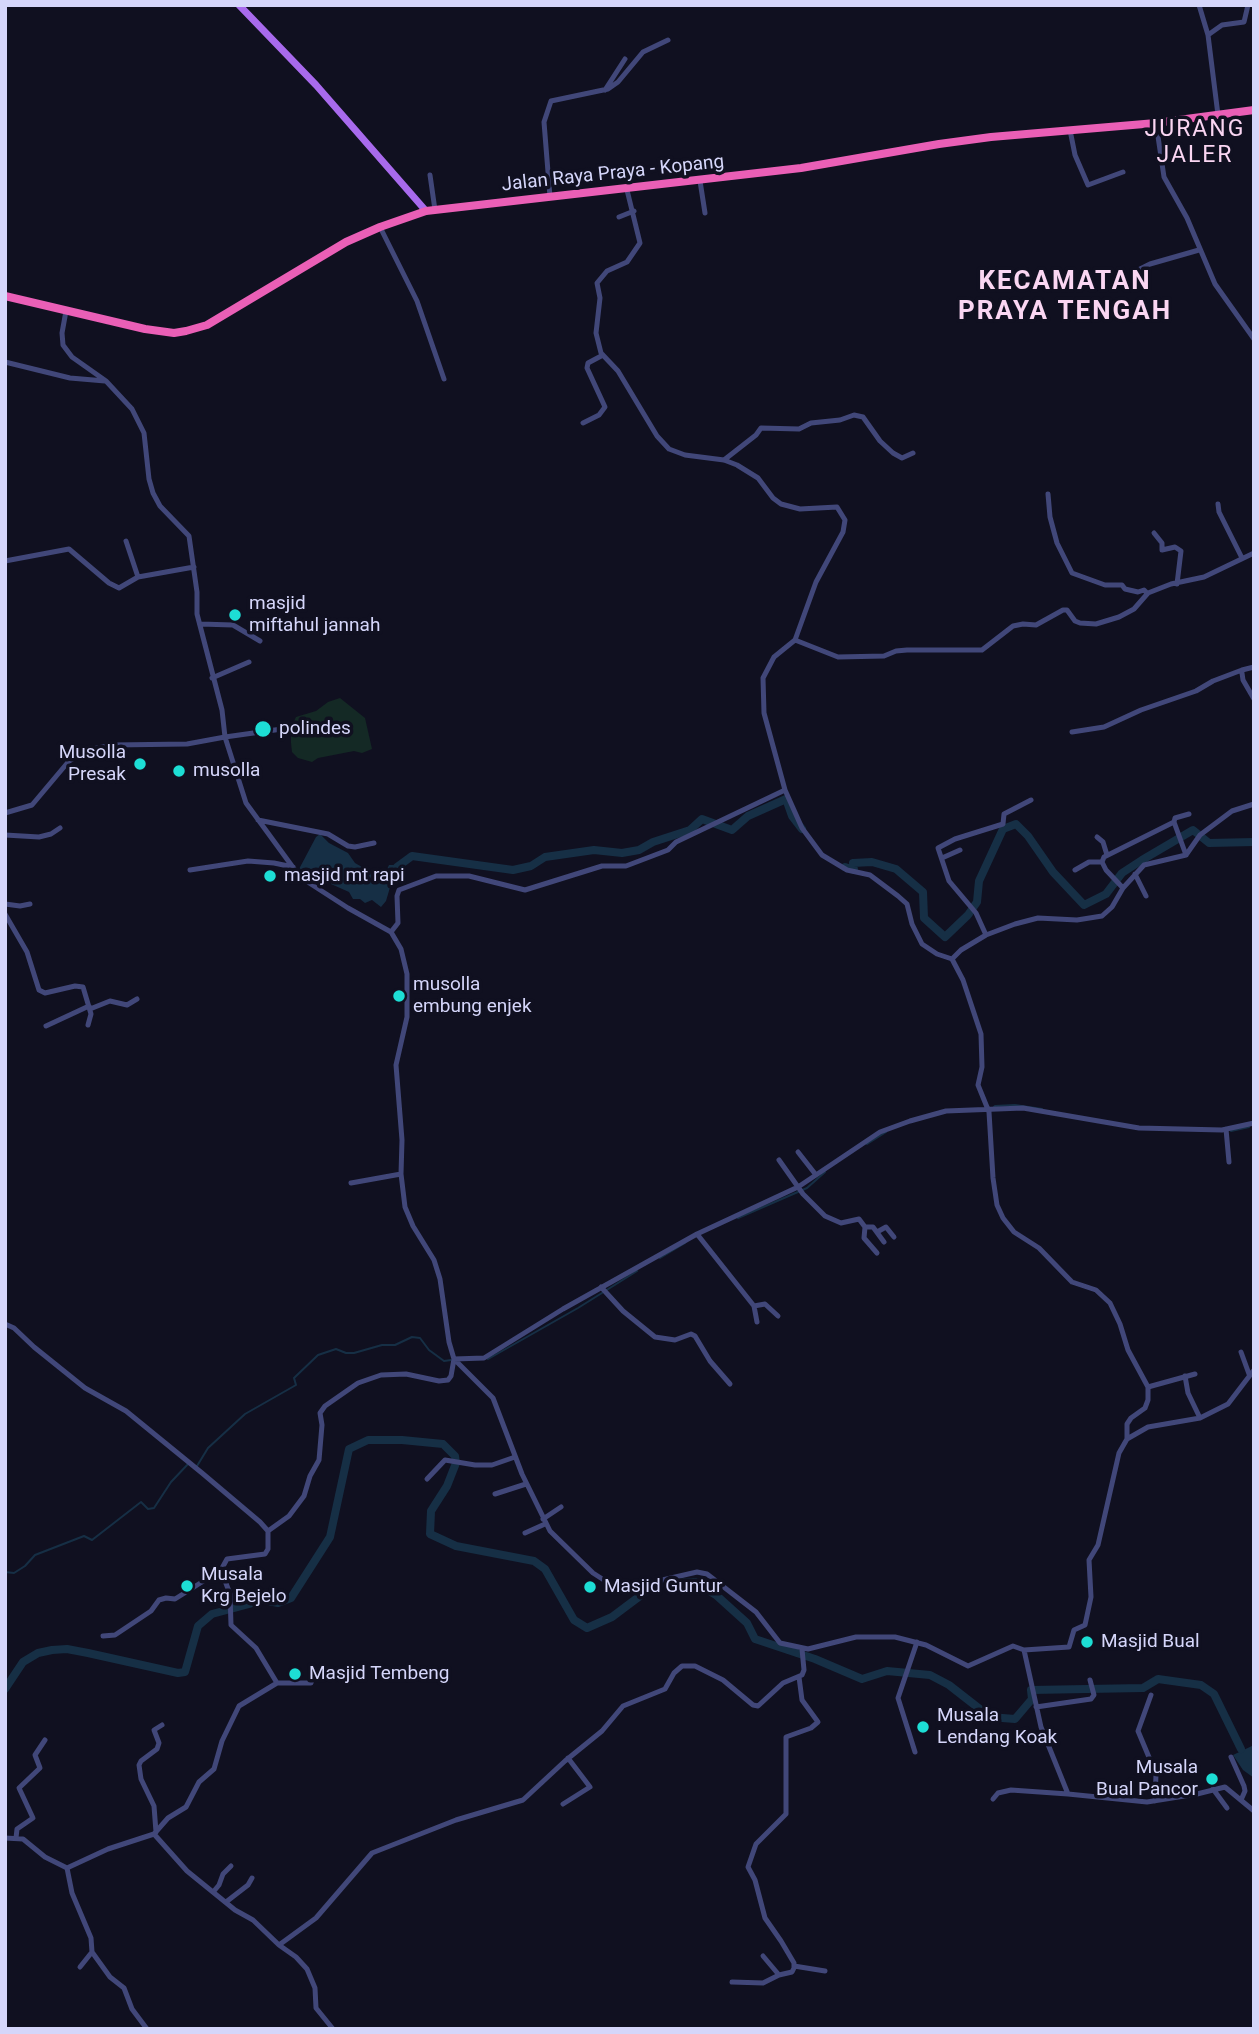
<!DOCTYPE html>
<html>
<head>
<meta charset="utf-8">
<style>
	body { margin:0 }
	#map { position:relative; width:1259px; height:2034px; overflow:hidden; background:#101020; font-family:Roboto,sans-serif }
	canvas { display:block }
	.frame { position:absolute; inset:0; border:7px solid #d5d6fa; pointer-events:none }
</style>
</head>
<body>
<div id="map">
<canvas width="1259" height="2034"></canvas>
<div class="frame"></div>
</div>
<script>
const c = document.querySelector('canvas').getContext('2d');
c.lineJoin = 'round';
function fill(path, color) { c.fillStyle = color; c.fill(path, 'evenodd'); }
const shape = rows => new Path2D(rows.map(r => 'M' + r).join(''));
function strokePath(path, color, width, dash) { c.strokeStyle = color; c.lineWidth = width; c.lineCap = dash ? 'butt' : 'round'; c.setLineDash(dash || []); c.stroke(path); }
function write(font, color, halo, rows, align = 'center') {
  c.font = font + ' Roboto,sans-serif'; c.lineWidth = 7; c.setLineDash([]); c.textBaseline = 'middle'; c.strokeStyle = halo; c.fillStyle = color; for (const [text, x, y, turn = 0] of rows) {
    c.save(); c.translate(x, y); c.rotate((+turn || 0) * Math.PI / 180); c.textAlign = isNaN(turn) ? turn : align; if (halo) c.strokeText(text, 0, 0); c.fillText(text, 0, 0); c.restore();
  }
}
fill(shape([
	[340,698,365,718,372,749,362,753,354,751,318,758,312,762,298,758,292,752,291,743,291,728,296,717,316,711,328,702]
]), '#142925');
fill(shape([
	[320,834,329,843,348,853,355,863,369,871,384,876,389,865,394,865,400,870,401,876,398,882,391,884,386,901,381,907,372,900,365,903,360,899,353,899,349,892,322,880,317,874,305,875,298,871,316,837],
	[1254,1745,1254,1778,1243,1770,1233,1755]
]), '#162f45');
strokePath(shape([
	[993,1108,995,1106,1015,1105,1042,1109],
	[1231,1131,1249,1127],
	[867,1144,886,1132],
	[738,1218,807,1188,825,1172],
	[660,1258,685,1243],
	[488,1359,578,1308,637,1271],
	[197,1466,208,1448,245,1414,296,1385,294,1378,318,1355,336,1349,346,1353,354,1353,382,1345,395,1345,412,1337,420,1338,429,1350,444,1361,451,1360],
	[5,1572,14,1573,25,1566,35,1555,84,1536,92,1540,141,1502,148,1509,154,1508,171,1482,189,1463]
]), '#162f45', 2);
strokePath(shape([
	[397,867,412,856,513,870,531,866,545,857,594,850,622,853,639,850,653,842,690,830,702,819,732,830,748,816,786,799,792,816,802,829],
	[845,867,854,870,853,863,872,862,896,869,923,892,924,918,945,937,968,915,977,902,979,881,1003,829,1016,824,1028,836,1053,872,1084,905,1106,894,1122,873,1142,860,1193,830,1209,843,1254,842],
	[5,1689,23,1662,38,1653,52,1650,67,1649,88,1653,178,1673,185,1672,198,1626,212,1614,264,1600,278,1603,291,1598,330,1537,349,1449,368,1440,402,1440,443,1444,455,1456,456,1463,447,1486,431,1511,430,1534,456,1546,534,1561,545,1569,574,1620,587,1628,612,1617,656,1584,695,1582,716,1595,747,1623,755,1639,815,1659,862,1679,887,1671,930,1675,949,1685,990,1717,1015,1719,1032,1699,1031,1690,1143,1688,1158,1679,1201,1685,1214,1694,1241,1749]
]), '#162f45', 8);
strokePath(shape([
	[1199,5,1208,35],
	[605,90,625,59],
	[1218,115,1208,35,1222,25,1244,22,1248,5],
	[1156,123,1164,177,1187,218,1215,284,1254,339],
	[1070,130,1075,155,1088,185,1123,172],
	[430,175,435,210],
	[700,181,705,213],
	[550,197,544,122,551,101,608,89,618,82,643,52,668,40],
	[619,217,634,211],
	[380,227,417,301,444,379],
	[1136,271,1150,264,1199,250],
	[5,362,70,378,105,381],
	[583,423,599,415,605,407,587,368,588,363,603,355],
	[724,460,756,435,761,428,799,429,811,423,840,420,854,415,863,417,880,441,893,453,902,458,913,453],
	[1048,494,1050,517,1057,543,1072,573,1105,585,1122,585,1125,589,1138,592,1144,590,1147,593],
	[1218,504,1219,512,1242,558],
	[1154,533,1162,543,1162,550,1175,547,1181,551,1177,584],
	[126,541,138,577],
	[5,561,69,549,109,583,119,588,138,577,194,567],
	[200,624,233,625,260,641],
	[795,640,838,657,884,656,896,651,907,650,982,650,1013,626,1023,624,1036,625,1063,610,1067,610,1075,621,1080,623,1096,624,1119,617,1134,609,1148,593,1171,584,1204,577,1254,553],
	[1254,667,1242,670,1242,673,1243,680,1254,699],
	[212,678,249,662],
	[289,728,225,737,246,803,300,877,348,908,391,932,398,923,397,896,399,890,436,876,469,876,525,890,602,866,626,866,668,850,676,842,785,790,764,713,763,678,774,657,795,640,816,582,843,532,845,520,837,507,800,509,781,504,773,498,758,478,737,465,724,460,685,455,669,449,657,436,618,371,601,353,596,333,600,298,597,283,607,271,627,262,640,243,627,190],
	[1072,732,1104,727,1141,710,1196,691,1213,681,1242,670],
	[785,790,802,828,822,855,847,870,870,875,898,896,907,904,912,924,922,944,937,954,952,959,961,950,986,935,1015,924,1038,918,1077,920,1102,916,1112,907,1123,888,1144,865,1186,855,1200,835,1232,811,1254,804],
	[5,813,32,805,69,761,87,750,113,745,187,744,225,737,222,710,197,614,197,592,189,536,160,506,153,493,149,479,144,433,132,409,106,381,72,357,63,345,62,333,66,311],
	[258,820,328,834,348,846,355,847,374,843],
	[1174,822,1186,855],
	[5,835,39,837,51,834,60,828],
	[1097,837,1103,842,1107,855],
	[942,858,960,850],
	[190,870,248,861,274,863,293,867],
	[1075,870,1089,862,1102,862],
	[1135,874,1146,896],
	[1123,888,1106,870,1102,862,1104,857,1174,822,1175,818,1189,814],
	[5,904,20,906,30,904],
	[5,914,27,952,39,990,45,993,75,986,83,987,91,1014,88,1025],
	[391,932,401,949,407,974,407,1017,396,1065,402,1140,401,1174,405,1207,413,1226,434,1260,440,1279,449,1342,454,1359,493,1398,522,1474,550,1531,593,1573,621,1591,627,1592,645,1584,697,1572,707,1574,756,1612,780,1643,808,1649,856,1637,895,1637,926,1645,968,1666,1013,1646,1024,1650,1069,1647,1074,1630,1085,1625,1091,1597,1089,1560,1098,1545,1119,1453,1127,1439,1127,1424,1131,1418,1145,1408,1148,1400,1148,1387,1128,1350,1120,1324,1110,1303,1096,1290,1072,1282,1039,1248,1014,1232,1003,1218,997,1205,993,1178,989,1112,978,1085,982,1067,981,1034,963,980,952,959],
	[986,935,976,913,949,881,938,848,955,839,1003,824,1004,814,1031,800],
	[90,1009,110,1001,127,1005,137,999],
	[46,1026,89,1006],
	[1226,1129,1229,1162],
	[798,1152,816,1175],
	[779,1160,803,1194,825,1216,841,1223,859,1219,865,1227,873,1227,884,1242],
	[351,1183,401,1174],
	[865,1227,864,1238,877,1253],
	[877,1232,886,1227,894,1237],
	[697,1234,754,1306,757,1322],
	[601,1287,623,1311,655,1337,675,1340,691,1334,695,1336,710,1361,730,1384],
	[754,1306,765,1304,778,1316],
	[5,1324,14,1328,34,1347,85,1388,126,1411,202,1473,260,1522,268,1531,289,1516,304,1496,310,1476,319,1460,322,1425,320,1413,325,1406,358,1383,381,1375,406,1374,439,1381,448,1380,451,1376,454,1359],
	[1241,1352,1249,1374],
	[454,1359,484,1358,563,1309,697,1234,798,1187,880,1132,910,1121,946,1111,1023,1108,1139,1128,1222,1130,1254,1123],
	[1185,1376,1188,1393,1200,1418],
	[1148,1387,1195,1374],
	[1127,1439,1148,1427,1200,1418,1228,1404,1254,1370],
	[427,1479,445,1460,475,1465,492,1465,515,1457],
	[495,1494,526,1484],
	[543,1519,561,1507],
	[268,1531,268,1549,265,1554,227,1559,221,1570,230,1594,231,1625,256,1648,277,1683],
	[525,1533,545,1524],
	[103,1636,115,1635,151,1611,159,1600,166,1598,175,1599,221,1570],
	[1024,1650,1041,1727,1068,1794,1147,1802,1197,1794,1225,1787,1254,1811],
	[1151,1695,1138,1731,1156,1774,1155,1801],
	[1036,1707,1091,1699,1094,1695,1090,1680],
	[915,1752,898,1698,917,1642],
	[1231,1757,1244,1786,1245,1791,1241,1800],
	[1213,1789,1227,1808],
	[993,1799,998,1793,1011,1790,1068,1794],
	[563,1804,590,1787,568,1758],
	[156,1832,154,1806,141,1779,139,1765,141,1761,157,1749,159,1743,154,1730,162,1725],
	[154,1834,168,1818,186,1807,199,1782,214,1769,222,1741,239,1706,277,1683,311,1683,313,1673,325,1667],
	[5,1838,23,1839,45,1857,67,1868,108,1849,154,1834,187,1871,235,1910,253,1920,279,1945,316,1918,372,1853,456,1820,523,1800,565,1761,602,1731,623,1706,665,1689,674,1673,682,1666,695,1666,723,1680,753,1705,758,1706,783,1683,802,1675,804,1670,802,1649],
	[16,1838,17,1829,33,1818,19,1788,40,1768,35,1755,45,1740],
	[67,1868,72,1893,91,1938,92,1952,110,1977,124,1988,132,2009,147,2029],
	[214,1891,219,1885,223,1874,231,1866],
	[226,1902,248,1885,252,1878],
	[279,1945,296,1957,307,1969,315,1988,316,2008,333,2029],
	[763,1956,779,1975],
	[794,1966,825,1971],
	[80,1967,92,1952],
	[732,1982,763,1983,779,1975,792,1972,794,1968,794,1963,781,1941,765,1918,755,1880,748,1867,756,1844,786,1814,786,1737,811,1728,818,1722,802,1700,799,1677]
]), '#414779', 5);
strokePath(shape([
	[239,5,316,85,426,211]
]), '#a86aec', 7);
strokePath(shape([
	[5,296,145,329,174,333,186,331,207,325,346,242,380,227,426,211,801,168,939,144,991,137,1156,123,1254,110]
]), '#ea5fb6', 8);
for (const [x, y, r, color] of [
	[235,615,7,"#1dded5"],
	[263,729,9,"#1dded5"],
	[140,764,7,"#1dded5"],
	[179,771,7,"#1dded5"],
	[270,876,7,"#1dded5"],
	[399,996,7,"#1dded5"],
	[187,1586,7,"#1dded5"],
	[590,1587,7,"#1dded5"],
	[1087,1642,7,"#1dded5"],
	[295,1674,7,"#1dded5"],
	[923,1727,7,"#1dded5"],
	[1212,1779,7,"#1dded5"]
]) { const dot = new Path2D(); dot.arc(x, y, r, 0, 2 * Math.PI); c.fillStyle = color; c.fill(dot); strokePath(dot, '#101020', 2.5); }
write('19px', '#d5d6fa', '#101020', [
	["Jalan Raya Praya - Kopang",613,174,-6]
]);
write('19px', '#d5d6fa', '#101020', [
	["masjid",249,604],
	["miftahul jannah",249,626],
	["polindes",279,729],
	["Musolla",126,753,"right"],
	["Presak",126,775,"right"],
	["musolla",193,771],
	["masjid mt rapi",284,876],
	["musolla",413,985],
	["embung enjek",413,1007],
	["Musala",201,1575],
	["Krg Bejelo",201,1597],
	["Masjid Guntur",604,1587],
	["Masjid Bual",1101,1642],
	["Masjid Tembeng",309,1674],
	["Musala",937,1716],
	["Lendang Koak",937,1738],
	["Musala",1198,1768,"right"],
	["Bual Pancor",1198,1790,"right"]
], 'left');
c.letterSpacing = '2px';
write('23px', '#fad6f2', '#101020', [
	["JURANG",1195,130],
	["JALER",1195,156]
]);
c.letterSpacing = '0px';
c.letterSpacing = '2px';
write('bold 26px', '#fad6f2', '#101020', [
	["KECAMATAN",1065,282],
	["PRAYA TENGAH",1065,312]
]);
c.letterSpacing = '0px';
</script>
</body>
</html>
